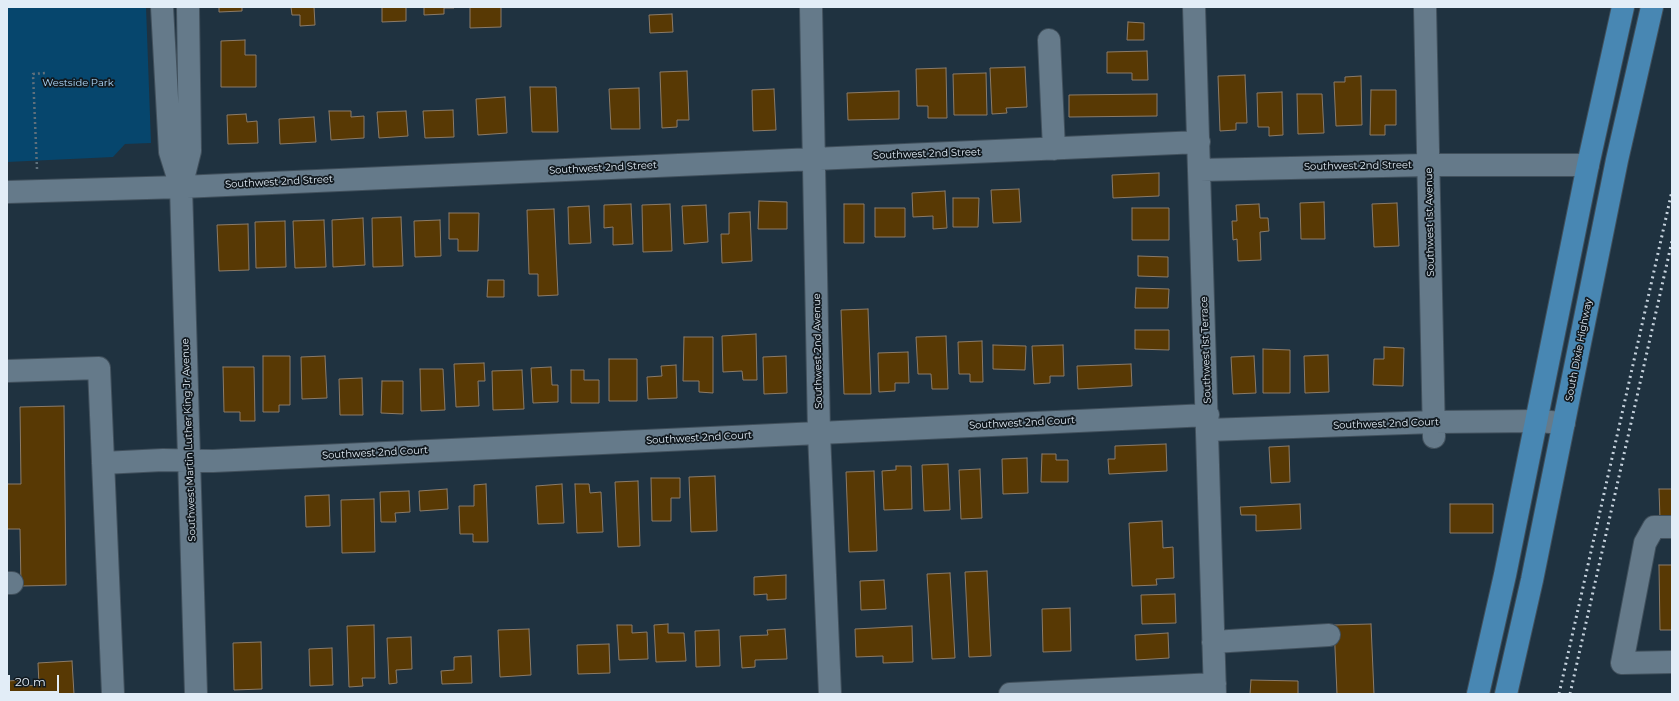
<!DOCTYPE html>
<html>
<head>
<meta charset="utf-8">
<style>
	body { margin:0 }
	#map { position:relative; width:1679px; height:701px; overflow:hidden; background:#1f3240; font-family:Montserrat,sans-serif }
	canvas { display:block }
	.frame { position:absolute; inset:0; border:8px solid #e2edf7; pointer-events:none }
	.scale { position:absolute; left:8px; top:675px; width:51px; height:18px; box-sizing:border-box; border:2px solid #e2edf7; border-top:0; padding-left:5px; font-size:12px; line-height:14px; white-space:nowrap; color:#e2edf7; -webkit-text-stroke:3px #11191f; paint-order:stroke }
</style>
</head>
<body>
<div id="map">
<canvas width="1679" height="701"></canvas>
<div class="frame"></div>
<div class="scale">20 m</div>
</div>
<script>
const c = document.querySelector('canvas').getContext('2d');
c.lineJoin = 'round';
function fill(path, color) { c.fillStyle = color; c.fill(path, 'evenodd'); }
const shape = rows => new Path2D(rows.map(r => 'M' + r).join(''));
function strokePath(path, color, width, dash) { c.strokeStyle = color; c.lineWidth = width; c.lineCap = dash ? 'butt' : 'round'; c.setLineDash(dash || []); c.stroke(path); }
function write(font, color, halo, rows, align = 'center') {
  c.font = font + ' Montserrat,sans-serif'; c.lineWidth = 3.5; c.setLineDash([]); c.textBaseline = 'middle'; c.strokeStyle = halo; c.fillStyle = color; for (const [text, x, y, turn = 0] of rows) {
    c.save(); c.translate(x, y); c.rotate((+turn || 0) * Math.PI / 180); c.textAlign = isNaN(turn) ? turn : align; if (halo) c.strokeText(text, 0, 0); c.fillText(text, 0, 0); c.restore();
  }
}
fill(shape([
	[7,7,146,7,151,143,125,144,113,157,7,162]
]), '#06466d');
const building = shape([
	[219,7,242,7,242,11,219,12,219,7],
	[291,7,314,7,315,25,300,26,300,15,292,15,291,7],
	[382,7,406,7,406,21,382,22,382,7],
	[424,7,454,7,454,8,444,8,444,14,424,15,424,7],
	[470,7,501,7,501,27,470,28,470,7],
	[672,14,673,32,650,33,649,15,672,14],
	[1128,22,1144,23,1144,40,1127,40,1128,22],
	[245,40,245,55,256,55,256,87,221,87,221,41,245,40],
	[1147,51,1148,80,1132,80,1132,73,1107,73,1107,52,1147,51],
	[1025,67,1027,107,1006,108,1007,113,992,114,990,68,1025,67],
	[946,68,947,118,928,118,928,106,917,106,916,69,946,68],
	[687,71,689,120,677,120,677,127,662,128,660,72,687,71],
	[986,73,987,115,954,115,953,74,986,73],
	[1245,75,1247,123,1236,123,1236,130,1220,131,1218,76,1245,75],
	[1361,76,1362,125,1336,126,1334,82,1345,82,1345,77,1361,76],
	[530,87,556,87,558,132,532,132,530,87],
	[639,88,640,129,611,129,609,89,639,88],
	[774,89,776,130,753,131,752,90,774,89],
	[1371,90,1396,90,1396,125,1385,125,1385,135,1370,135,1371,90],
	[899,91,899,119,848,120,847,93,899,91],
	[1282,92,1283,135,1269,136,1269,127,1258,127,1257,93,1282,92],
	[1157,94,1157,116,1069,117,1069,95,1157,94],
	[1297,94,1322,94,1324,133,1298,134,1297,94],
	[505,97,507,133,478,135,476,99,505,97],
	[453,110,454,137,425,138,423,111,453,110],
	[329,111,351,111,351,117,364,116,364,138,331,140,329,111],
	[406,111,408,136,379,138,377,112,406,111],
	[246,114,247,122,257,121,258,143,228,144,227,115,246,114],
	[314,117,316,142,280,144,279,119,314,117],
	[1159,173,1159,196,1113,198,1112,175,1159,173],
	[1019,189,1021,222,993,223,991,190,1019,189],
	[945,191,947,228,933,229,933,216,913,217,912,193,945,191],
	[953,198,979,198,978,227,953,227,953,198],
	[759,201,787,202,787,229,758,229,759,201],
	[1324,202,1325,239,1301,239,1300,203,1324,202],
	[1397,203,1399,246,1374,247,1372,204,1397,203],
	[631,204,633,244,613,245,613,227,604,228,604,205,631,204],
	[670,204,672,251,643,252,642,205,670,204],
	[844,204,864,204,864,243,844,243,844,204],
	[1259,204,1260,218,1268,218,1269,231,1260,232,1261,260,1238,261,1237,239,1233,240,1232,221,1237,221,1236,205,1259,204],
	[706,205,708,242,684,244,682,206,706,205],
	[589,206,591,243,569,244,568,207,589,206],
	[875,208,905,208,905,237,875,237,875,208],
	[1132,208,1169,208,1169,240,1132,240,1132,208],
	[554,209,558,295,538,296,538,274,529,274,527,210,554,209],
	[750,212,752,261,722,263,721,234,729,234,729,213,750,212],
	[449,213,479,213,478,251,458,251,458,239,449,239,449,213],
	[401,217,403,266,373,267,372,218,401,217],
	[363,218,365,265,333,267,332,220,363,218],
	[324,220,326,267,295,268,293,221,324,220],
	[440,220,441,256,415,257,414,221,440,220],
	[285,221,286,267,256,268,255,222,285,221],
	[248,224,249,270,219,271,217,225,248,224],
	[1138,256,1168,257,1168,277,1138,276,1138,256],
	[488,280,504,280,504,297,487,297,488,280],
	[1136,288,1169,289,1168,308,1135,308,1136,288],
	[868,309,871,394,844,394,841,310,868,309],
	[1135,330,1169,330,1169,350,1135,349,1135,330],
	[756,334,757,380,743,380,742,371,723,372,722,336,756,334],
	[946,336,948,389,932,389,931,374,918,374,916,337,946,336],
	[684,337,713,337,713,393,699,392,699,381,683,381,684,337],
	[982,341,983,382,970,382,970,374,959,374,958,342,982,341],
	[993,345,1026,346,1025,370,993,369,993,345],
	[1063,345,1064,376,1050,376,1050,383,1034,384,1032,346,1063,345],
	[1384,347,1404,348,1403,386,1373,385,1374,359,1384,359,1384,347],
	[1263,349,1290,350,1290,393,1263,393,1263,349],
	[908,352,909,383,895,383,895,391,879,392,878,353,908,352],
	[1328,355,1329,392,1305,393,1304,356,1328,355],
	[263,356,290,356,290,405,279,405,279,412,263,412,263,356],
	[325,356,327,398,302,399,301,357,325,356],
	[786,356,787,393,764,394,763,357,786,356],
	[1254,356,1256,393,1233,394,1231,357,1254,356],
	[609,359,637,359,637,401,609,401,609,359],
	[484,363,485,381,478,381,479,406,456,407,454,364,484,363],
	[1131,364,1132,386,1078,389,1077,366,1131,364],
	[676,365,677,398,648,399,647,377,662,376,661,366,676,365],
	[223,367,254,367,255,421,240,421,240,412,224,412,223,367],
	[551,367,552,385,558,385,558,402,533,403,531,368,551,367],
	[420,369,443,369,445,410,421,411,420,369],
	[522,370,524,409,493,410,492,371,522,370],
	[571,370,584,370,584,380,599,380,599,403,571,403,571,370],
	[362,378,363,415,340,415,339,379,362,378],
	[382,381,403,381,403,414,381,413,382,381],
	[64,406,66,585,21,586,20,529,7,529,7,484,21,484,20,407,64,406],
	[1166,444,1167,471,1109,474,1108,459,1115,459,1115,446,1166,444],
	[1289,446,1290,482,1271,483,1269,447,1289,446],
	[1042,454,1056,454,1056,460,1068,460,1068,482,1041,482,1042,454],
	[1027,458,1028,493,1003,494,1002,459,1027,458],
	[948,464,950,510,924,511,922,465,948,464],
	[896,466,911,466,912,509,884,510,882,471,896,470,896,466],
	[980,469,982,518,961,519,959,470,980,469],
	[874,471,877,551,849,552,846,472,874,471],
	[715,476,717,531,691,532,689,477,715,476],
	[651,478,680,478,680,498,671,498,671,521,652,521,651,478],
	[638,481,640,546,618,547,615,482,638,481],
	[486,484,488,542,473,542,473,534,460,534,459,506,474,506,474,485,486,484],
	[562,484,564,523,538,524,536,486,562,484],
	[575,484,589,484,590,493,601,492,603,532,577,533,575,484],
	[447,489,448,509,420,511,419,491,447,489],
	[1659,489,1672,489,1672,519,1660,519,1659,489],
	[409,491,410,512,395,513,396,522,381,522,380,492,409,491],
	[329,495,330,526,306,527,305,496,329,495],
	[374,499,375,552,342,553,341,500,374,499],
	[1300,504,1301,529,1256,531,1256,515,1241,515,1240,507,1300,504],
	[1450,504,1493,504,1493,533,1450,533,1450,504],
	[1162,521,1163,548,1173,547,1174,578,1156,579,1157,585,1132,586,1129,523,1162,521],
	[1659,565,1672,565,1672,630,1660,630,1659,565],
	[987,571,991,656,969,657,965,572,987,571],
	[950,573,955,658,932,659,927,574,950,573],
	[786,575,786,599,767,600,767,594,754,595,754,577,786,575],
	[884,580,886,609,861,610,860,581,884,580],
	[1175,594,1176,623,1142,624,1141,595,1175,594],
	[1070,608,1071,651,1043,652,1042,609,1070,608],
	[668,624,668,633,684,633,686,661,656,662,654,625,668,624],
	[1371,624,1374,694,1337,694,1334,625,1371,624],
	[374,625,375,678,362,678,363,686,349,687,347,626,374,625],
	[617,625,632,625,632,633,647,632,648,659,619,660,617,625],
	[912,626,913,662,883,663,883,656,856,657,855,629,912,626],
	[529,629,531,675,500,677,498,630,529,629],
	[785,629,787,659,755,660,755,667,742,668,740,636,768,635,767,630,785,629],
	[719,630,720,666,696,667,695,631,719,630],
	[1168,633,1169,658,1136,660,1135,635,1168,633],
	[411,637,412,669,396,670,397,683,389,684,387,638,411,637],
	[261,642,262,689,234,690,233,643,261,642],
	[609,644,610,673,578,674,577,645,609,644],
	[332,648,333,685,310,686,309,649,332,648],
	[471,656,472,683,442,684,441,671,454,670,454,657,471,656],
	[72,661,74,694,7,694,7,681,23,680,23,686,39,685,38,663,72,661],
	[1251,680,1298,681,1298,694,1250,694,1251,680]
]);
fill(building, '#583904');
strokePath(building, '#8b7b68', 1);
const minor = shape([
	[162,7,170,152,181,187],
	[188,7,190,151,181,187,196,694],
	[811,7,819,433,830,694],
	[1194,7,1215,694],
	[1425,7,1434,437],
	[1049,40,1054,149],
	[1200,170,1428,165,1588,165],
	[7,192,181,187,1199,142],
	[7,371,99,368,113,694],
	[1208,430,1434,422,1537,421,1564,423],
	[103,463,163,460,213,461,1208,415],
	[1672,527,1654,527,1645,543,1622,663,1672,662],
	[7,583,12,583],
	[1213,642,1329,635],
	[1010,694,1215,684]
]);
const major = shape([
	[1478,694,1505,575,1588,165,1623,7],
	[1506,694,1532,580,1617,160,1652,7]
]);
strokePath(minor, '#41505c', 24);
strokePath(major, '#41505c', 24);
strokePath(shape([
	[37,169,33,74,45,73]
]), '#5f707c', 2.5, [2, 3]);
strokePath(minor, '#657a8a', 22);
strokePath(major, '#4887b3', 22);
strokePath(shape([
	[1559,694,1672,191],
	[1570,694,1672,241]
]), '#c6d2dd', 3, [2, 4]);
write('10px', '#afd8f9', '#11191f', [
	["Westside Park",78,83]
]);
write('10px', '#e2edf7', '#11191f', [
	["Southwest 2nd Street",927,154,-2],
	["Southwest 2nd Street",1358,166,-1],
	["Southwest 2nd Street",603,168,-3],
	["Southwest 2nd Street",279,182,-3],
	["Southwest 1st Avenue",1430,222,-91],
	["Southwest 1st Terrace",1206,350,-92],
	["South Dixie Highway",1579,350,-79],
	["Southwest 2nd Avenue",818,351,-91],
	["Southwest 2nd Court",1022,423,-3],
	["Southwest 2nd Court",1386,424,-2],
	["Southwest 2nd Court",699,438,-3],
	["Southwest Martin Luther King Jr Avenue",189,440,-92],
	["Southwest 2nd Court",375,453,-3]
]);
</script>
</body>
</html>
